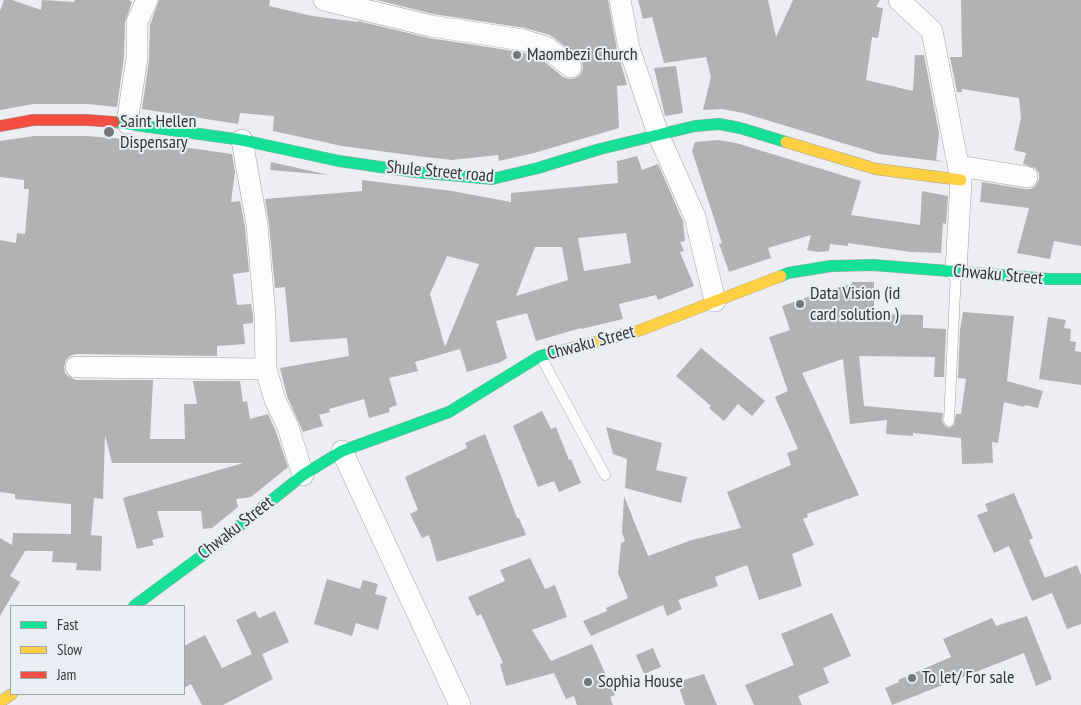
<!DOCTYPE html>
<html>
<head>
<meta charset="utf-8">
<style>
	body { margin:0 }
	#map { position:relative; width:1081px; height:705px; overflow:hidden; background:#eceef1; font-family:"PT Sans Narrow",sans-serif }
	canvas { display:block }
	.legend { position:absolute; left:10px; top:605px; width:175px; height:90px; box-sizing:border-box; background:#e9eef4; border:1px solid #a1a4a9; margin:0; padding:6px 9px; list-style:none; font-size:15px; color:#343638 }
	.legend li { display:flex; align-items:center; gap:10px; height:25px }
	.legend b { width:25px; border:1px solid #a1a4a9 }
</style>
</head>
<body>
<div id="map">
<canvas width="1081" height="705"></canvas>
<ul class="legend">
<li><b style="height:6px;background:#16e098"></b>Fast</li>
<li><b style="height:6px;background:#ffcf43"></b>Slow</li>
<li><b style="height:6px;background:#f24e42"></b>Jam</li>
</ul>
</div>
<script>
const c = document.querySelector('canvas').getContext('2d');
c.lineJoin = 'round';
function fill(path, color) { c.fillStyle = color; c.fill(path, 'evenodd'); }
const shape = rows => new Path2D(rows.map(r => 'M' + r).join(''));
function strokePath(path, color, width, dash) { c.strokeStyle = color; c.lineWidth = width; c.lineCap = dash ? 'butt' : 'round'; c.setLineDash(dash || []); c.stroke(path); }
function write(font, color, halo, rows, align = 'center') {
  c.font = font + ' "PT Sans Narrow",sans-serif'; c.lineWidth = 4; c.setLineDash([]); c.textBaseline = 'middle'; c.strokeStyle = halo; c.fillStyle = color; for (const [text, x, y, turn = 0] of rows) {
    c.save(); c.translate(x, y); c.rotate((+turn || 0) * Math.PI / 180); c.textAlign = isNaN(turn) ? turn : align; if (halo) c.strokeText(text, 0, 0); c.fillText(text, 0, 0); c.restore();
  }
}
fill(shape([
	[4,0,12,0,41,10,42,0,74,2,75,0,129,0,132,2,125,22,124,57,117,107,87,104,33,104,0,110,0,11],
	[159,0,270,0,269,6,312,16,358,22,358,21,429,38,520,52,540,58,563,77,570,79,576,78,581,74,583,68,582,62,579,57,550,35,525,28,433,14,377,0,608,0,617,50,627,85,617,86,619,128,534,153,499,161,498,155,452,160,417,156,342,146,273,131,274,116,240,113,238,124,142,109,149,60,150,25],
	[638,0,768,0,776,37,793,0,880,0,876,7,883,8,878,38,872,37,866,80,913,91,915,55,924,55,939,133,936,160,944,162,879,154,743,113,722,109,703,110,711,77,706,57,664,63,652,17,643,19],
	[961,0,1081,0,1081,246,1054,241,1050,259,1017,253,1029,208,980,202,982,182,1025,189,1031,189,1036,185,1039,179,1039,173,1035,168,1023,164,1026,153,1014,150,1021,118,1019,98,962,89,962,92,957,92,950,57,962,57],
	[676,66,683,113,665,116,654,68],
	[34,136,86,136,125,139,232,154,235,172,231,202,240,201,245,227,249,272,233,274,237,305,251,304,253,316,253,323,243,324,245,344,217,346,217,356,76,354,70,356,66,360,64,367,65,373,69,377,76,380,153,380,150,439,185,439,184,404,197,404,193,381,240,381,243,402,247,401,250,419,268,414,276,432,288,467,251,497,236,499,238,507,212,528,203,529,201,511,157,511,164,537,152,540,154,545,137,549,123,498,243,463,112,463,105,435,103,499,94,498,91,535,102,536,101,571,76,570,77,563,52,562,53,551,25,551,10,576,20,582,0,616,0,538,12,545,13,533,71,534,71,504,15,499,15,494,0,492,0,240,16,243,17,233,25,234,29,189,24,189,24,180,0,177,0,141],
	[718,140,736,143,861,181,851,215,920,225,922,191,948,196,946,224,943,223,941,253,911,252,848,243,848,246,830,244,829,251,818,252,807,250,811,235,768,248,771,258,729,272,719,244,722,243,692,151,695,142],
	[637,156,642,170,658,164,683,221,685,241,680,242,684,251,680,252,694,286,658,300,656,295,619,304,623,319,581,329,581,328,536,341,527,313,496,321,507,358,501,362,467,372,460,349,415,362,418,371,389,378,397,405,389,408,390,412,369,418,364,399,329,409,330,412,319,415,323,426,303,432,287,396,280,368,349,356,347,338,290,342,285,287,275,288,269,224,265,199,362,191,362,180,452,191,511,202,511,193,618,183,617,162,614,162],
	[626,233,631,263,584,271,578,238],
	[535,247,562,247,568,280,516,296],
	[447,256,479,264,445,347,430,294],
	[271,162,329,175,270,170],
	[852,282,874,282,874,314,923,315,923,328,946,329,944,377,934,377,935,357,859,356,864,406,943,413,942,421,945,426,949,428,954,425,956,414,961,414,966,379,958,378,960,330,963,312,1014,316,1007,381,1043,391,1038,408,1025,405,1024,407,1004,402,998,443,992,442,993,463,962,464,961,438,913,433,913,436,886,434,887,420,850,424,843,359,802,373,859,495,807,514,808,517,803,519,814,545,792,554,802,586,759,600,747,565,715,577,718,586,678,600,682,609,667,616,663,605,591,636,583,621,607,611,606,608,628,598,618,573,621,543,625,541,622,532,624,496,648,556,692,540,741,528,727,492,791,465,787,453,798,449,775,397,788,391,769,337,790,330,782,306,828,290,852,284],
	[1048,317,1066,320,1064,328,1071,329,1070,341,1076,342,1075,351,1081,352,1081,385,1039,379],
	[701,348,765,401,752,416,738,404,724,421,709,408,711,406,676,376],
	[542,411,551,429,556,427,569,460,571,459,581,483,559,492,554,481,538,487,513,426],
	[606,427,662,443,656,470,687,477,681,503,625,488,627,459,613,454],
	[485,434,517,518,519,518,526,535,437,562,429,535,422,538,410,514,418,510,405,477,467,448,465,443],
	[1014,493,1033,538,1029,540,1045,578,1077,565,1081,575,1081,624,1067,629,1052,593,1032,601,1009,546,994,553,977,515,988,511,985,504],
	[530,558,545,589,555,585,567,617,532,630,551,661,592,644,615,695,610,697,613,705,577,705,574,696,566,699,554,673,506,686,500,664,503,663,481,614,477,616,468,597,505,581,500,570],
	[327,579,360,589,363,580,378,584,375,594,387,597,378,630,356,623,352,636,314,624],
	[255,611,259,618,275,611,289,642,262,654,273,679,223,705,202,705,191,684,184,688,184,646,205,635,222,668,252,654,236,620],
	[832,613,851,656,823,668,829,683,798,696,802,705,754,705,745,685,794,665,781,634],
	[1027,616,1052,679,1036,686,1024,653,892,705,885,688,899,682,898,680,951,657,943,639,992,618,996,626],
	[653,648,661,667,644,674,636,655],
	[704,674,717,705,685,705,677,682]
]), '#b1b2b4');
const lane = shape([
	[541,357,605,475],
	[949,421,956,272]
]);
const street = shape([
	[324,0,431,26,523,40,546,47,571,67],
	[620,0,629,48,658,134,695,217,715,301],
	[899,0,932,31,961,180,956,271],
	[127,123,137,58,137,22,147,0],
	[242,140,257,225,265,315,266,369,275,400,288,427,303,475],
	[959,166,1027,177],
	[76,367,266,369],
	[342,451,460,705]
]);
const fast = shape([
	[114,122,242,140,339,161,415,172,492,179,538,168,600,149,695,126,719,124,740,128,786,142],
	[781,276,788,273,831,266,873,265,1049,279,1081,279],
	[134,606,207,552,303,475,342,451,449,412,540,356,568,349]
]);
const slow = shape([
	[786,142,876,169,961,180],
	[568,349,638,331,781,276],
	[0,702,12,694]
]);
const jam = shape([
	[0,126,33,120,87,120,114,122]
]);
strokePath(lane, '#a1a3a6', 11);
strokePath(street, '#a1a3a6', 22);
strokePath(fast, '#a1a3a6', 12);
strokePath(slow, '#a1a3a6', 12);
strokePath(jam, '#a1a3a6', 12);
strokePath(lane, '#fcfcfd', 10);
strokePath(street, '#fcfcfd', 21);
strokePath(fast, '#16e098', 11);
strokePath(slow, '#ffcf43', 11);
strokePath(jam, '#f24e42', 11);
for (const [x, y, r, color] of [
	[517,55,5,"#747679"],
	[109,132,6,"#747679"],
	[800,304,5,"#747679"],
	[912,678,5,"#747679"],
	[588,682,5,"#747679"]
]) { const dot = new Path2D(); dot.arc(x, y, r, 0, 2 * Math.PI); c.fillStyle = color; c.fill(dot); strokePath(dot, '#e9eef4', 2); }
write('18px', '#343638', '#e9eef4', [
	["Maombezi Church",527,55],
	["Saint Hellen",120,122],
	["Dispensary",120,143],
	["Data Vision (id",810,294],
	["card solution )",810,315],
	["To let/ For sale",922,678],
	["Sophia House",598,682]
], 'left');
write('18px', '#343638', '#e9eef4', [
	["Shule Street road",440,172,5],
	["Chwaku Street",998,275,5],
	["Chwaku Street",591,343,-15],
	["Chwaku Street",236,528,-38]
]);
</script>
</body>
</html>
